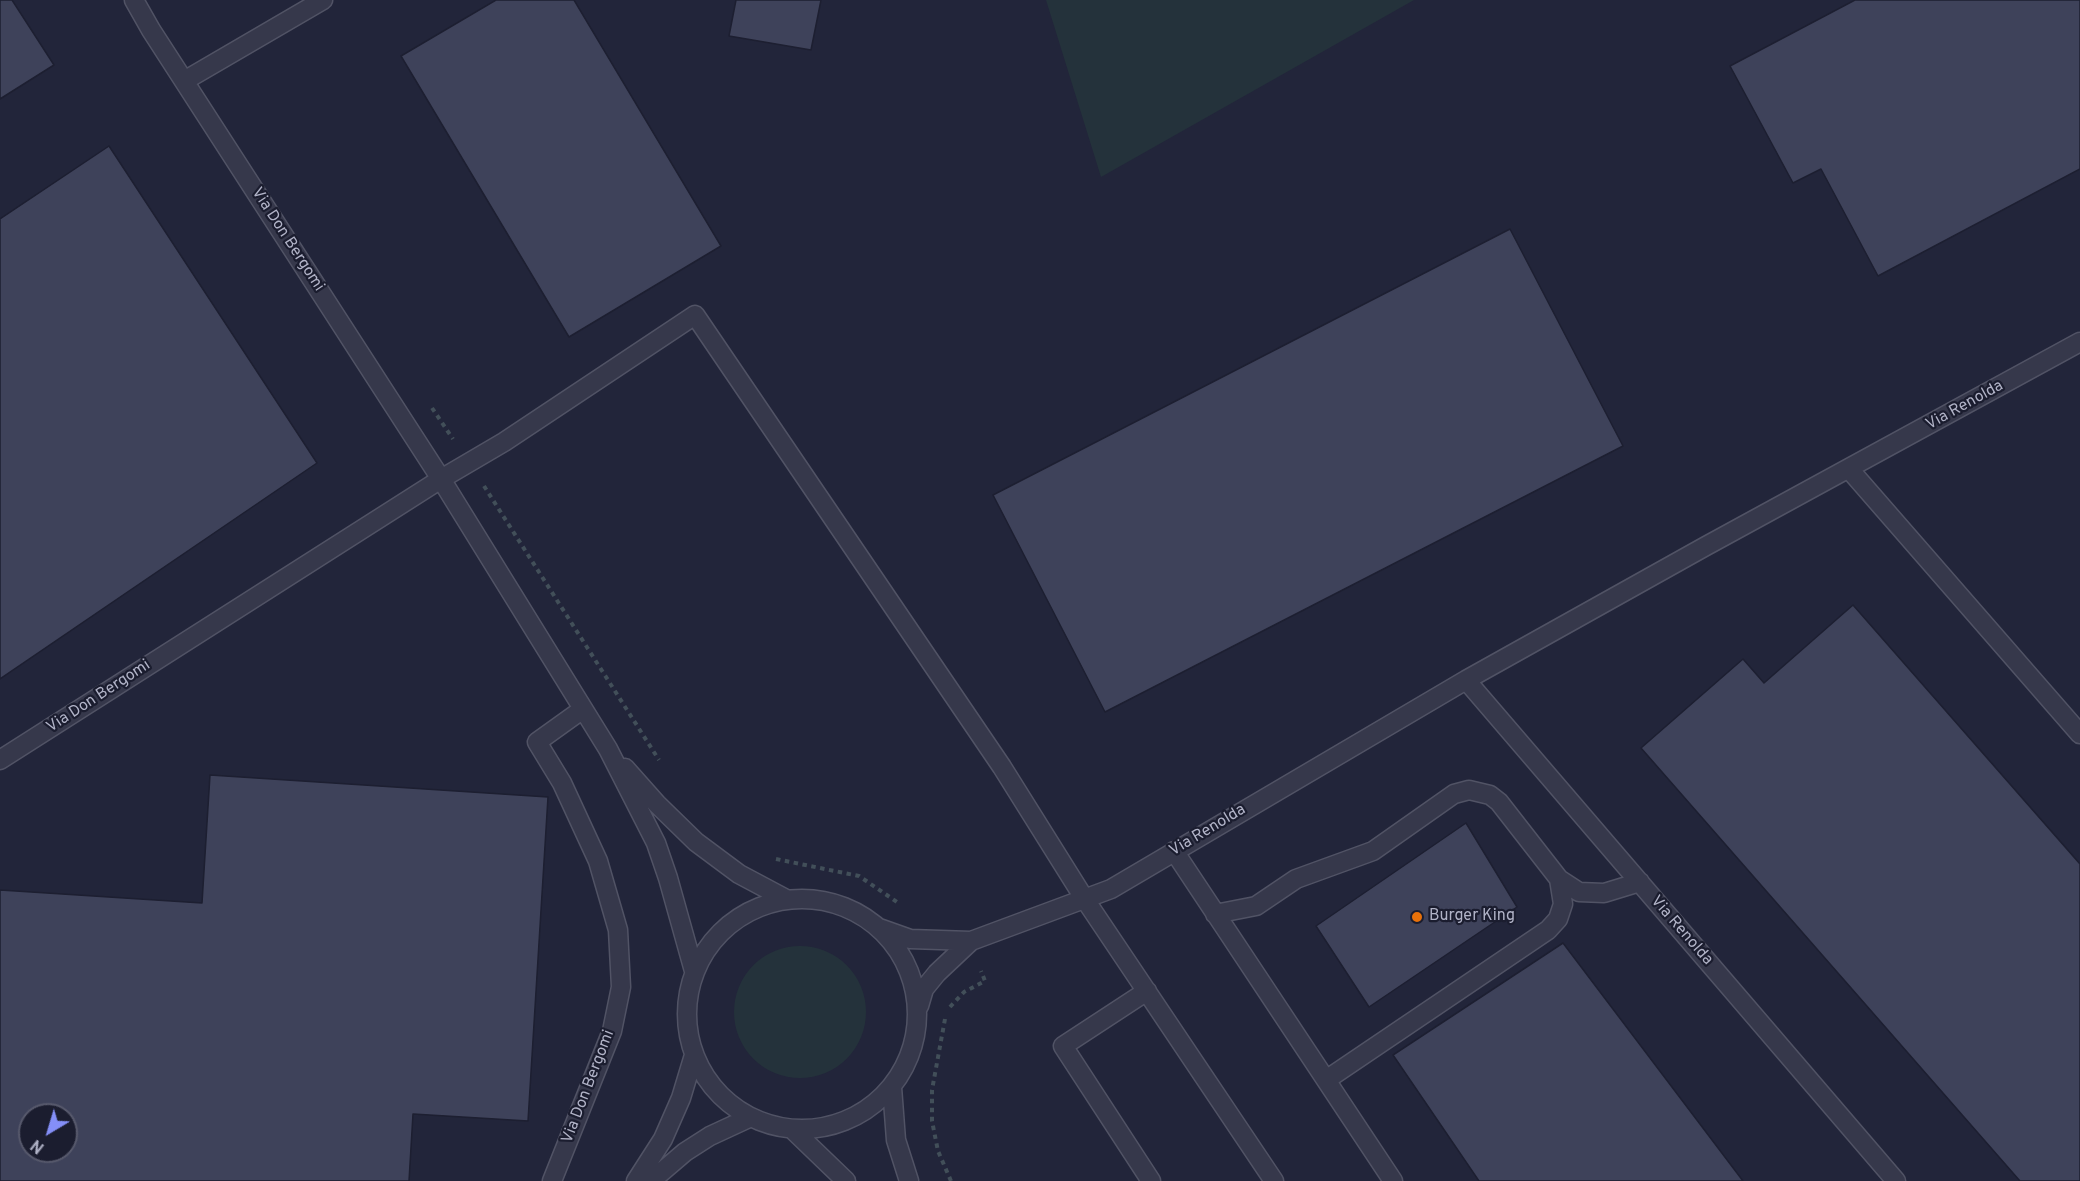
<!DOCTYPE html>
<html>
<head>
<meta charset="utf-8">
<style>
	body { margin:0 }
	#map { position:relative; width:2080px; height:1181px; overflow:hidden; background:#22253a; font-family:Overpass,sans-serif }
	canvas { display:block }
	.north { position:absolute; left:18px; top:1103px; width:60px; height:60px; box-sizing:border-box; background:#1b1d2f; border:2px solid #57596c; border-radius:50%; rotate:218deg; font-size:16px; font-weight:700; line-height:24px; text-align:center; color:#b1b3c7 }
	.north::after { content:''; display:block; margin:auto; width:21px; height:27px; background:#848ff8; clip-path:polygon(50% 0,100% 100%,50% 72%,0 100%) }
</style>
</head>
<body>
<div id="map">
<canvas width="2080" height="1181"></canvas>
<div class="north">N</div>
</div>
<script>
const c = document.querySelector('canvas').getContext('2d');
c.lineJoin = 'round';
function fill(path, color) { c.fillStyle = color; c.fill(path, 'evenodd'); }
const shape = rows => new Path2D(rows.map(r => 'M' + r).join(''));
function strokePath(path, color, width, dash) { c.strokeStyle = color; c.lineWidth = width; c.lineCap = dash ? 'butt' : 'round'; c.setLineDash(dash || []); c.stroke(path); }
function write(font, color, halo, rows, align = 'center') {
  c.font = font + ' Overpass,sans-serif'; c.lineWidth = 4.5; c.setLineDash([]); c.textBaseline = 'middle'; c.strokeStyle = halo; c.fillStyle = color; for (const [text, x, y, turn = 0] of rows) {
    c.save(); c.translate(x, y); c.rotate((+turn || 0) * Math.PI / 180); c.textAlign = isNaN(turn) ? turn : align; if (halo) c.strokeText(text, 0, 0); c.fillText(text, 0, 0); c.restore();
  }
}
fill(shape([
	[1046,0,1414,0,1101,177],
	'734 1012a66 66 0 1 1 132 0a66 66 0 1 1-132 0Z'
]), '#24323b');
const building = shape([
	[0,0,12,0,54,65,0,99,0,0],
	[496,0,574,0,721,246,569,337,401,56,496,0],
	[736,0,821,0,811,50,729,36,736,0],
	[1855,0,2080,0,2080,169,1878,276,1821,169,1793,183,1730,66,1855,0],
	[109,146,317,463,0,679,0,219,109,146],
	[1510,229,1623,446,1105,712,993,495,1510,229],
	[1853,605,2080,864,2080,1181,2020,1181,1641,748,1743,659,1764,683,1853,605],
	[210,775,548,797,528,1121,413,1114,409,1181,0,1181,0,890,202,903,210,775],
	[30,1115,66,1115,66,1151,30,1151,30,1115],
	[1466,823,1517,907,1369,1007,1316,926,1466,823],
	[1563,943,1743,1181,1479,1181,1393,1055,1563,943]
]);
fill(building, '#3e425a');
strokePath(building, '#1d1f31', 1.5);
const minor = shape([
	[134,0,151,30,441,479,608,749,656,843,668,878,694,971],
	[184,81,323,0],
	[1849,469,2080,734],
	[1466,680,1896,1181],
	[0,760,441,479,504,442,695,315,1002,767,1084,898,1274,1181],
	[625,768,657,804,696,842,739,874,786,899],
	[1174,851,1393,1181],
	'687 1014a115 115 0 1 1 230 0a115 115 0 1 1-230 0Z',
	[1215,914,1256,906,1296,879,1373,851,1454,794,1469,790,1490,795,1499,802,1559,879,1579,892,1604,893,1640,882],
	[879,928,910,939,971,941,1111,889,1466,680,1706,546,2080,342],
	[1147,991,1063,1046,1151,1181],
	[919,1006,924,989,937,973,971,941],
	[1326,1080,1548,930,1558,919,1563,904,1559,879],
	[892,1087,896,1140,909,1181],
	[792,1129,846,1181],
	[552,1181,612,1031,621,987,618,930,598,861,562,783,537,742,583,709],
	[636,1181,663,1139,681,1098,694,1055],
	[651,1181,685,1152,710,1136,751,1117]
]);
strokePath(minor, '#515365', 21);
strokePath(shape([
	[432,408,453,439],
	[484,486,659,760],
	[776,859,859,876,897,902],
	[950,1007,964,992,985,981,981,971],
	[945,1019,932,1090,932,1121,938,1151,951,1181]
]), '#424f59', 4, [4.5, 4.5]);
strokePath(minor, '#36384b', 18);
for (const [x, y, r, color] of [
	[1417,917,6,"#e8710a"]
]) { const dot = new Path2D(); dot.arc(x, y, r, 0, 2 * Math.PI); c.fillStyle = color; c.fill(dot); strokePath(dot, '#1b1d2f', 2); }
write('16px', '#b1b3c7', '#1b1d2f', [
	["Via Don Bergomi",287,240,57],
	["Via Renolda",1965,406,-29],
	["Via Don Bergomi",99,697,-33],
	["Via Renolda",1208,831,-31],
	["Via Renolda",1681,931,49],
	["Via Don Bergomi",589,1087,-69]
]);
write('16px', '#b1b3c7', '#1b1d2f', [
	["Burger King",1429,917]
], 'left');
</script>
</body>
</html>
